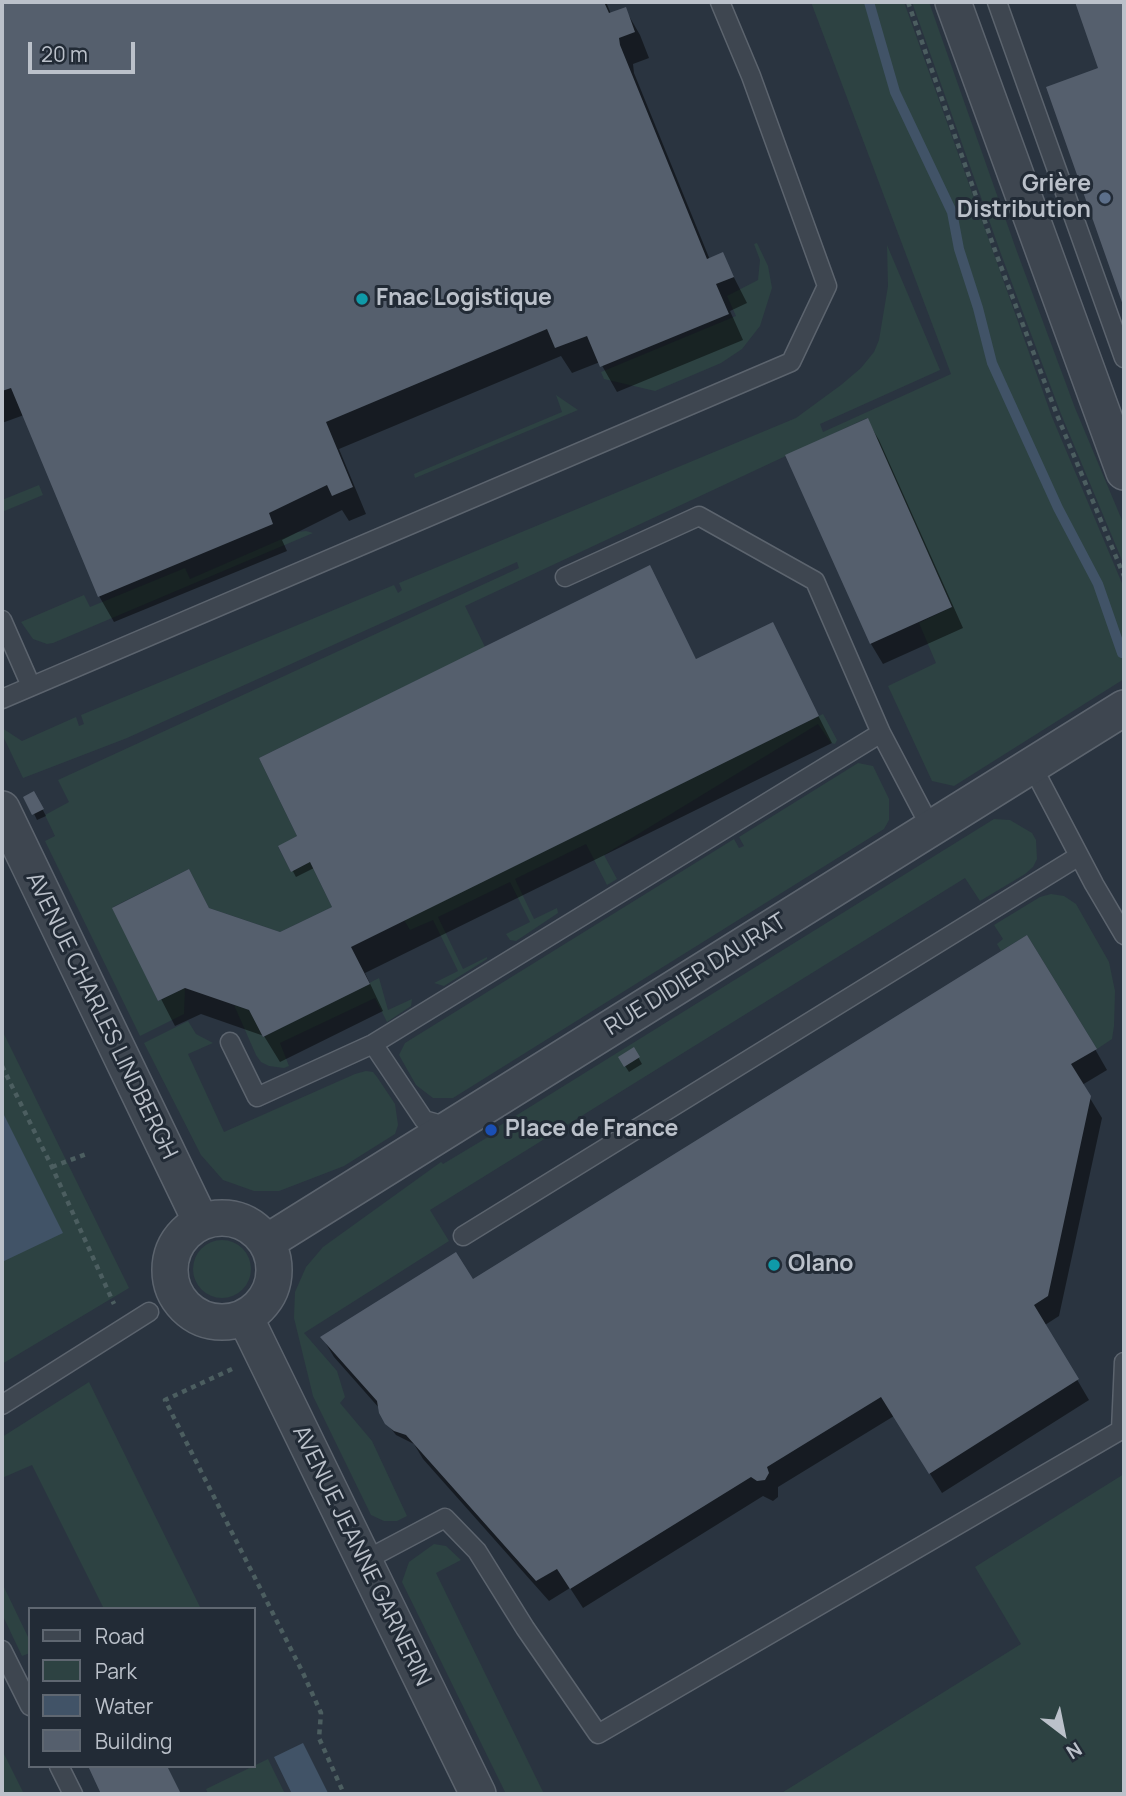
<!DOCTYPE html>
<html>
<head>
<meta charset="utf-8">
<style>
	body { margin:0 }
	#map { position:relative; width:1126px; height:1796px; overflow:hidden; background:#2a3440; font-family:Manrope,sans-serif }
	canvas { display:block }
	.frame { position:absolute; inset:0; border:4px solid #bbc1ca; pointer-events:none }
	.legend { position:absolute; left:28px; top:1607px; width:228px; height:161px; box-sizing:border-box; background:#222b36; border:2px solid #5f6771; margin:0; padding:9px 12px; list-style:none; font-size:21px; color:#bbc1ca }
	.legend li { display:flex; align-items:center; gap:14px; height:35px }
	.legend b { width:35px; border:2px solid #5f6771 }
	.north { position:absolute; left:1028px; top:1698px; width:70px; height:70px; -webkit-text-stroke:5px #222b36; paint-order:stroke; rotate:148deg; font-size:19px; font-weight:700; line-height:28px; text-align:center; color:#bbc1ca }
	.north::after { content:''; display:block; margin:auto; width:24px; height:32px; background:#bbc1ca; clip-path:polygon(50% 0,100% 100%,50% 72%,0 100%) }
	.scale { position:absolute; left:28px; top:42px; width:107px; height:32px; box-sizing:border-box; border:4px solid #bbc1ca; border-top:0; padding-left:9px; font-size:21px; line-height:24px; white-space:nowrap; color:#bbc1ca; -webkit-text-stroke:5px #222b36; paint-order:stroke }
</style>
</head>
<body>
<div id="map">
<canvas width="1126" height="1796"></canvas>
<div class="frame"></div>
<ul class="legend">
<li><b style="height:9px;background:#3e4650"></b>Road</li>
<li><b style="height:19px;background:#2d4242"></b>Park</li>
<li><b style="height:19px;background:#415367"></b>Water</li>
<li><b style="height:19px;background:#555f6d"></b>Building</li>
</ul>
<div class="north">N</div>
<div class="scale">20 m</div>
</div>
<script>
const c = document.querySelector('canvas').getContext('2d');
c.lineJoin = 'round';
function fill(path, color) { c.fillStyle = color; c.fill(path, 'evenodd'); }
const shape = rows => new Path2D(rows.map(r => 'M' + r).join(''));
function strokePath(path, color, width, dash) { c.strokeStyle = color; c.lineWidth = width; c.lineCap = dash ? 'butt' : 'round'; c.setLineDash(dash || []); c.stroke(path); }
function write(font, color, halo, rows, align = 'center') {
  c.font = font + ' Manrope,sans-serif'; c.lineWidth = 6; c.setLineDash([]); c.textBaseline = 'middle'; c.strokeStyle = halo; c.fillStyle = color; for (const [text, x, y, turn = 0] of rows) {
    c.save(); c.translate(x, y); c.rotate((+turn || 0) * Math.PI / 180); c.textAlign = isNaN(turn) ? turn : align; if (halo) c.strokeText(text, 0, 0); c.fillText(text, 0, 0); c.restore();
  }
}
fill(shape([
	[811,2,904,2,1052,417,1124,588,1124,679,954,786,932,781,888,686,936,663,919,623,952,607,867,418,465,606,485,647,259,758,297,836,278,847,291,872,310,862,332,907,280,932,209,908,189,869,113,907,158,1001,185,988,184,1014,140,1036,45,841,55,836,45,815,69,802,58,780,519,568,517,562,127,738,23,778,2,734,2,728,22,741,76,717,79,726,84,724,81,715,394,585,398,593,402,590,399,583,796,418,841,385,861,368,874,352,879,340,888,286,887,245,940,370,820,424,823,432,951,374],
	[912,2,929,2,1016,249,1075,408,1124,525,1124,565,1061,414,1001,254],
	[757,243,768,266,772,288,760,326,742,349,721,363,655,391,604,379,601,372,736,316,727,296,758,280,760,260,754,244],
	[556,395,578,410,415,478,414,474,562,412],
	[39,485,43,495,2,512,2,500],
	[306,531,313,533,53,643,47,644,33,639,21,622,84,595,90,607,185,568,190,579,298,532],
	[823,714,837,740,835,744,831,743,818,724,604,855,617,879,607,885,586,844,515,879,534,919,557,908,558,913,516,941,510,940,506,934,530,922,510,882,438,917,463,969,487,957,487,959,444,986,434,983,458,971,433,920,410,930,404,920],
	[858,763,873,766,889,799,889,820,884,829,453,1098,433,1098,416,1085,399,1055,405,1043,734,839,739,848,744,846,739,837],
	[994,819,1010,820,1032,833,1036,840,1037,859,1033,867,1025,874,980,901,965,878,430,1210,449,1241,304,1333,337,1371,345,1397,340,1403,372,1441,407,1516,397,1521,384,1521,371,1515,313,1396,294,1318,295,1292,306,1267,323,1247,441,1162,443,1164,498,1131,496,1128],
	[1051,894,1064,896,1076,904,1109,962,1115,991,1114,1026,1112,1039,1097,1049,1027,935,1001,951,997,944,1003,939,994,925,1040,897],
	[379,978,388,1010,412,999,411,1006,387,1022,375,998,280,1043,289,1066,284,1068,269,1066,261,1062,256,1055,234,1005,249,1010,263,1037],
	[188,1021,196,1034,213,1043,188,1054,224,1132,355,1074,366,1071,373,1072,377,1077,395,1104,398,1125,395,1134,344,1166,279,1191,254,1191,223,1180,201,1155,144,1043],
	[2,1030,129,1288,2,1364],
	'193 1269a29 29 0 1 1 58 0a29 29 0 1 1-58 0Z',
	[89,1382,201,1609,104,1609,32,1465,2,1478,2,1437],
	[1124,1474,1124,1794,780,1794,1021,1644,975,1567],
	[434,1544,446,1546,461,1560,436,1573,544,1794,506,1794,402,1582,409,1562],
	[2,1583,30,1641,30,1653,22,1656,2,1614],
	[2,1750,24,1794,2,1794],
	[268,1759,285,1794,208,1794,206,1789]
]), '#2d4242');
fill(shape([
	[2,1111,63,1233,2,1262],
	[303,1743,328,1793,324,1794,292,1794,274,1757]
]), '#415367');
fill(shape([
	[2,2,606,2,611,14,625,9,640,35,649,58,633,64,634,73,710,260,722,254,747,303,730,311,743,340,617,392,600,362,572,373,561,356,339,449,366,514,349,521,342,510,282,540,287,551,114,622,99,596,24,415,2,423],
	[1077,2,1124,2,1124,304,1048,88,1100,69],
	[867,420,879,440,963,628,883,664,871,644,787,456],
	[649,568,697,661,772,624,832,743,365,973,383,1011,280,1062,264,1036,201,1014,175,1026,114,908,189,871,210,911,280,934,334,908,314,868,296,877,280,847,296,839],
	[34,793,46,816,37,820,26,797],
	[1095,1049,1107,1070,1082,1085,1102,1118,1059,1316,1045,1325,1089,1400,942,1493,894,1416,778,1487,778,1497,773,1501,763,1496,583,1608,570,1588,549,1601,423,1459,414,1444,396,1435,386,1422,380,1409,334,1357,322,1337],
	[634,1050,642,1064,629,1072,620,1058]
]), '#0007');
strokePath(shape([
	[869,2,895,92,952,212,959,249,978,308,992,363,1058,508,1098,584,1122,653]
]), '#415367', 10);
fill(shape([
	[2,2,604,2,609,13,626,7,635,32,619,38,620,45,707,259,723,252,734,277,716,284,729,314,600,367,587,336,555,348,547,329,326,422,353,487,332,496,327,485,269,513,273,524,98,597,11,388,2,391],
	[1075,2,1124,2,1124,308,1046,87,1098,68],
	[868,418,952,607,870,644,785,455],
	[650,565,696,659,773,622,819,716,351,947,370,984,263,1037,249,1010,185,988,158,1001,112,908,189,869,209,908,280,932,332,907,310,862,291,872,278,846,297,836,259,758],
	[34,791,44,809,32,815,23,797],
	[1027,935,1097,1049,1071,1064,1091,1096,1048,1296,1034,1305,1079,1379,929,1474,881,1397,767,1467,769,1473,765,1480,757,1481,751,1477,570,1589,557,1569,536,1581,406,1435,394,1431,385,1424,379,1413,377,1401,320,1337,456,1252,473,1279],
	[634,1047,640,1057,624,1067,618,1057],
	[88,1766,167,1766,181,1794,101,1794]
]), '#555f6d');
const lane = shape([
	[997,2,1124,358],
	[565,577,699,516,815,581,881,733,931,828],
	[2,620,31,686],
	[2,699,791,362,827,286,751,76,720,2],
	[1032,766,1094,884,1124,935],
	[230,1042,257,1097,373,1044,881,733],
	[373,1044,424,1120,449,1127],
	[463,1236,1079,856],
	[2,1405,149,1312],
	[364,1561,445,1518,477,1551,525,1628,598,1734,1121,1430,1124,1362],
	[2,1650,30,1706],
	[59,1766,73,1794]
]);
const street = shape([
	[953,2,1124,472],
	[2,809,201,1222],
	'170 1270a52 52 0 1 1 104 0a52 52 0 1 1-104 0Z',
	[267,1242,1124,708],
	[245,1317,478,1794]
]);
strokePath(lane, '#5c646e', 21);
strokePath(street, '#5c646e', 38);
strokePath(shape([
	[908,2,997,256,1057,415,1124,576],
	[2,1066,52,1167,114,1304],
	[52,1167,89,1153],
	[232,1369,165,1400,303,1673,321,1713,319,1738,344,1794]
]), '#4c5e60', 4.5, [5, 5]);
strokePath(lane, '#3e4650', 18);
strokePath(street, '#3e4650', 35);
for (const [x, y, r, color] of [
	[1105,198,7,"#5c6f8a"],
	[362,299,7,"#0f9aa8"],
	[491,1130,7,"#1a4fb4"],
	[774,1265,7,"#0f9aa8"]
]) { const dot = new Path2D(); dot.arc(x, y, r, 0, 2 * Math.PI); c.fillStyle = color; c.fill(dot); strokePath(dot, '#222b36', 2.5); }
write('bold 23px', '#bbc1ca', '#222b36', [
	["Grière",1091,185,"right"],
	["Distribution",1091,211,"right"],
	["Fnac Logistique",376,299],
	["Place de France",505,1130],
	["Olano",788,1265]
], 'left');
write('23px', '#bbc1ca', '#222b36', [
	["RUE DIDIER DAURAT",696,975,-32],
	["AVENUE CHARLES LINDBERGH",101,1016,64],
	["AVENUE JEANNE GARNERIN",361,1556,64]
]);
</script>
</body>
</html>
